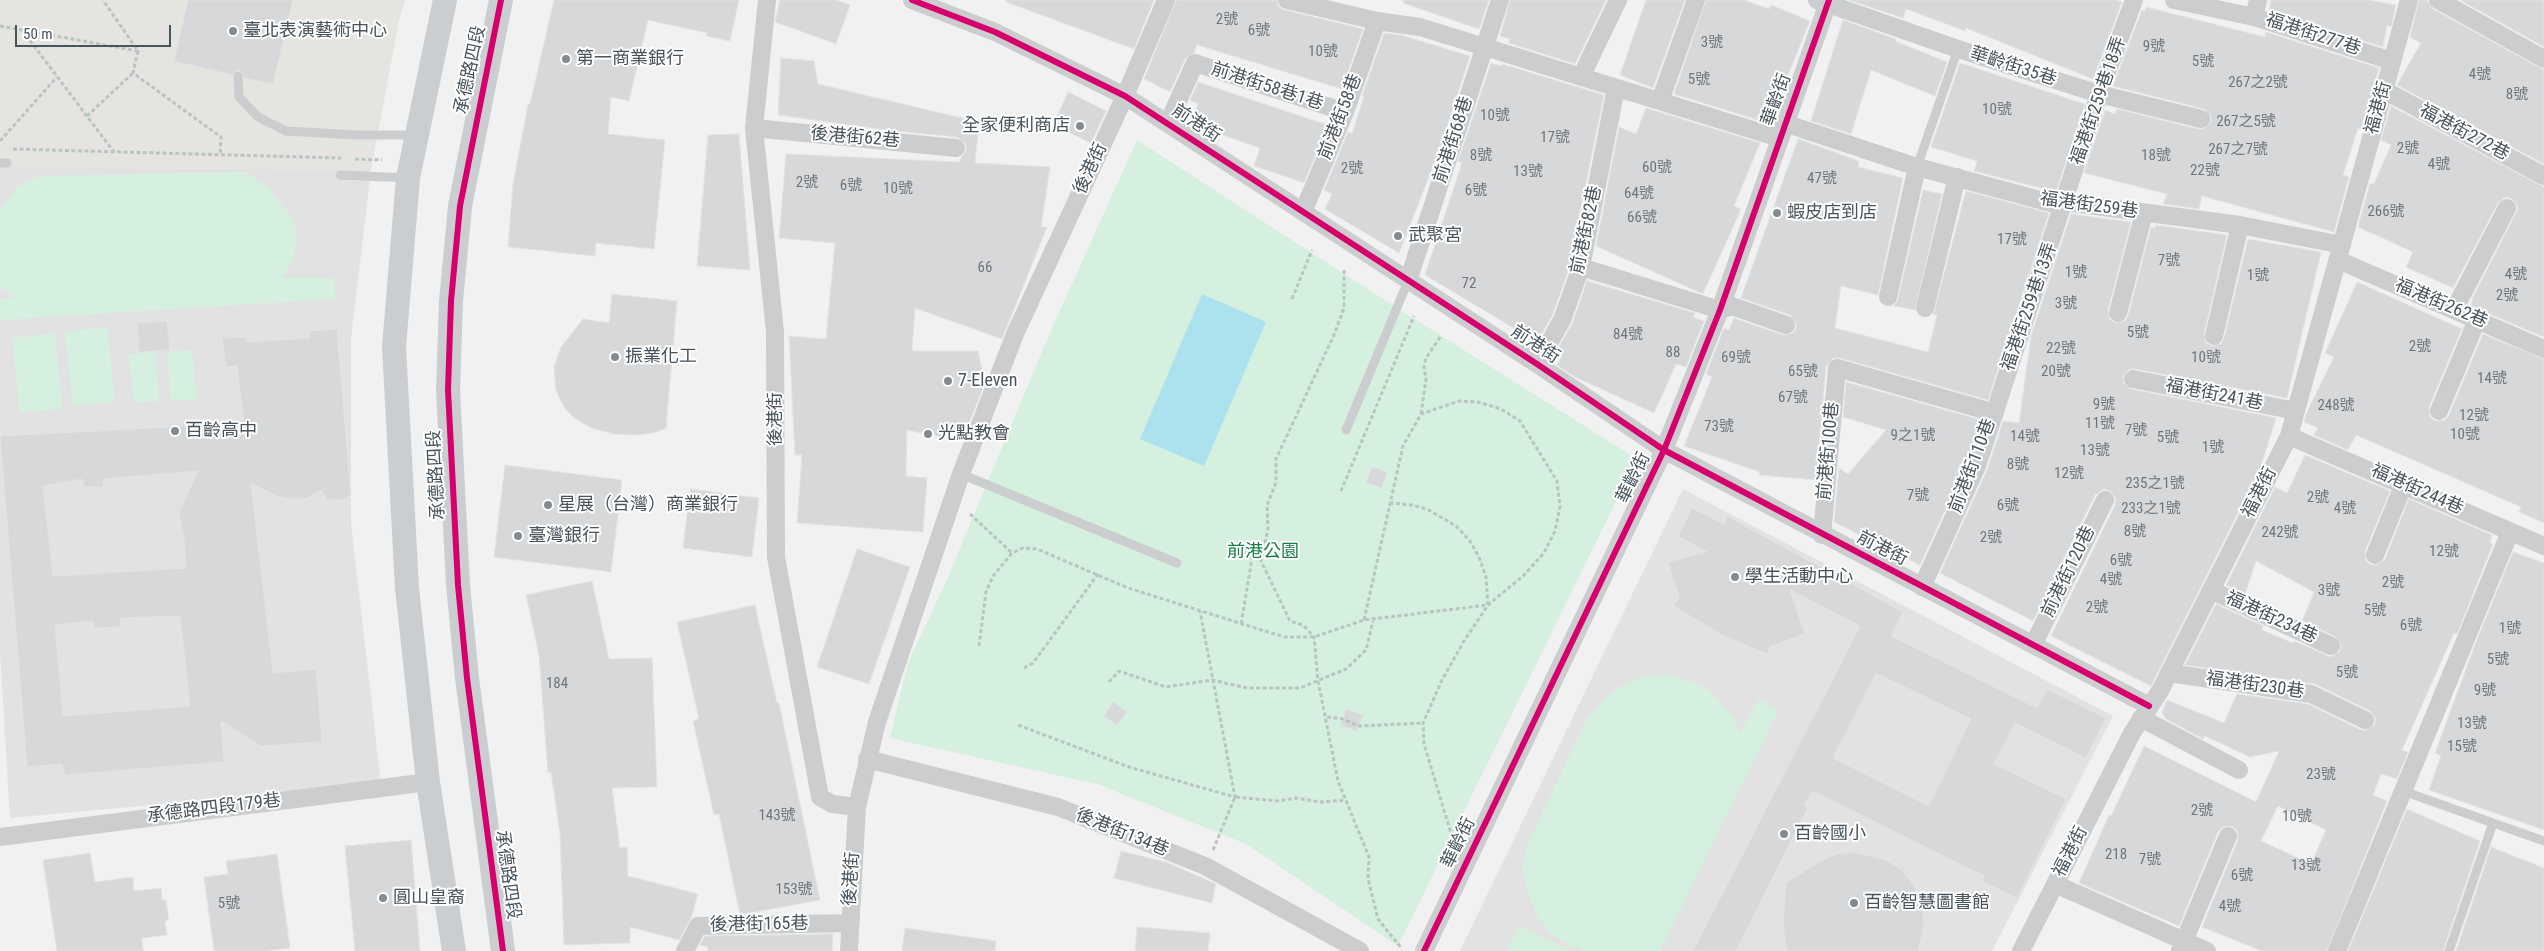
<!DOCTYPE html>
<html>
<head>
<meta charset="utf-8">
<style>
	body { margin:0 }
	#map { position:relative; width:2544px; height:951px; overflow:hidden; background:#f1f1f1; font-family:"Roboto Condensed",sans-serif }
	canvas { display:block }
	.scale { position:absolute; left:15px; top:25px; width:156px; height:22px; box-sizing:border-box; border:2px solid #48545d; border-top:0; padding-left:6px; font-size:15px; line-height:18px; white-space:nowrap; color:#48545d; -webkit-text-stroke:4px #fff; paint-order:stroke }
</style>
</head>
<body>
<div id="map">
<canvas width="2544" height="951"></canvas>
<div class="scale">50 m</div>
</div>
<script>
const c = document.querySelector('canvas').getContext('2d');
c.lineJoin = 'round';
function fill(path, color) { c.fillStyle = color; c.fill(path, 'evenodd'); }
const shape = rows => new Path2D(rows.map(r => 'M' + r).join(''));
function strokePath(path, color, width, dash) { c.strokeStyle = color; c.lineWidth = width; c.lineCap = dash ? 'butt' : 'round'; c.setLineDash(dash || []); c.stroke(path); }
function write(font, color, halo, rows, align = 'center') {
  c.font = font + ' "Roboto Condensed","Noto Sans TC",sans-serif'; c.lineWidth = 4; c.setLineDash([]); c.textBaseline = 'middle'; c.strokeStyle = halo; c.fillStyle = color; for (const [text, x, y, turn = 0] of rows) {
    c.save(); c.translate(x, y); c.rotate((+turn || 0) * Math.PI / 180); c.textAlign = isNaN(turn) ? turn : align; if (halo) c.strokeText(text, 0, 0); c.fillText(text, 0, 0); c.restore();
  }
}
fill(shape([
	[0,0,405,0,399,21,371,170,0,167]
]), '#e6e4e0');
fill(shape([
	[0,167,371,170,351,339,351,523,381,784,10,818,0,653],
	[1683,489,2113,716,1992,951,1460,951]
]), '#e3e2e3');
fill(shape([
	[1137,140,1394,306,1637,459,1398,946,1246,844,1097,784,890,738,908,663,945,584,1048,337],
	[245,172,269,188,294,221,297,242,292,262,281,278,334,278,335,299,0,320,0,299,15,297,0,288,0,211,16,188,39,176],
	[107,327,115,402,73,406,65,332],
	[55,333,62,408,20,413,12,338],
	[192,350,197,399,171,402,167,352],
	[155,352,159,401,134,403,129,354],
	[1666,675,1688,680,1707,688,1733,716,1740,734,1759,699,1779,710,1660,951,1588,951,1573,947,1552,935,1538,917,1528,894,1522,868,1528,843,1587,719,1605,698,1624,684,1645,676],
	[1519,925,1570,951,1506,951]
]), '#d6f0df');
fill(shape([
	[1202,294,1266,322,1204,466,1140,439]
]), '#ace2ed');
const building = shape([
	[188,0,293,0,273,84,244,78,240,70,235,71,232,75,174,61,188,0],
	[554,0,739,0,730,41,706,36,707,33,648,20,629,101,611,97,608,134,665,140,654,249,596,243,595,256,508,247,513,184,528,104,530,104,554,0],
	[780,0,836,0,850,5,836,44,775,22,780,0],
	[1006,0,1154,0,1134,49,1006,2,1006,0],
	[1176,0,1277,0,1279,7,1285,10,1363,29,1342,89,1197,45,1194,53,1185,59,1170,92,1144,79,1176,0],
	[1404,0,1489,0,1479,29,1403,3,1404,0],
	[1510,0,1606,0,1575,64,1509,43,1510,39,1500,36,1510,0],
	[1646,0,1685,0,1653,88,1620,75,1646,0],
	[1706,0,1744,0,1769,9,1771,5,1810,21,1777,102,1773,100,1764,122,1674,94,1706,0],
	[1849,0,2116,0,2122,2,2093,79,1966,28,1965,31,1906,9,1903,18,1849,0],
	[2271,0,2369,0,2396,5,2391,27,2387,25,2383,47,2269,11,2271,0],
	[2419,0,2427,0,2433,9,2544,70,2544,164,2397,85,2421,43,2410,37,2419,0],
	[2460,0,2544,0,2544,47,2460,0],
	[2146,7,2265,37,2266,32,2379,68,2362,130,2358,128,2343,175,2349,177,2334,232,2202,196,2199,209,2163,204,2167,194,2084,173,2105,110,2115,114,2117,109,2198,129,2204,129,2211,122,2211,116,2204,109,2113,86,2142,10,2145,11,2146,7],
	[1843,20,1896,39,1895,41,1947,62,1935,96,1871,70,1851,134,1811,121,1843,20],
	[1384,33,1401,35,1470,56,1438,154,1399,253,1325,209,1332,194,1324,190,1348,132,1352,134,1364,96,1362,96,1384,33],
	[781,58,814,61,818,84,979,122,975,163,1050,167,1041,227,1047,227,1002,339,915,308,912,351,978,351,985,383,962,441,907,430,906,476,927,478,923,532,797,523,802,455,795,455,789,336,826,339,835,243,779,238,786,154,959,162,966,150,966,144,957,137,886,130,778,115,781,58],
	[1491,63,1502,66,1502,64,1604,95,1567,275,1552,316,1537,342,1425,275,1462,163,1458,161,1491,63],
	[1960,63,2085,104,2056,192,1974,171,1977,161,1931,147,1960,63],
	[1198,82,1328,125,1304,183,1254,166,1260,148,1191,124,1198,104,1190,100,1198,82],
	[1068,92,1106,111,1091,143,1053,125,1068,92],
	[2391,106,2544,187,2544,337,2471,306,2473,297,2516,213,2518,207,2512,199,2506,197,2498,203,2453,288,2406,267,2413,252,2358,227,2370,183,2374,184,2391,145,2381,140,2391,106],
	[1646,108,1760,143,1734,206,1741,209,1703,294,1596,246,1619,127,1636,134,1646,108],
	[739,134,750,270,697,266,708,135,739,134],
	[1798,139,1859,161,1858,167,1903,178,1878,295,1841,286,1835,328,1928,352,1937,315,1933,315,1966,191,2049,213,1988,400,1840,358,1833,358,1826,367,1816,480,1759,475,1760,472,1684,446,1712,377,1706,374,1724,328,1729,330,1734,318,1783,335,1793,333,1796,329,1796,323,1790,315,1741,298,1798,139],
	[1923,190,1942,194,1915,310,1894,306,1898,299,1923,190],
	[2071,214,2131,222,2108,310,2110,320,2116,323,2125,321,2128,316,2151,227,2155,228,2156,225,2227,235,2204,334,2206,343,2212,346,2221,344,2224,338,2248,239,2321,252,2287,398,2135,369,2129,369,2123,376,2123,383,2131,389,2276,418,2260,469,2151,686,2051,636,2115,505,2116,499,2110,491,2104,489,2095,495,2033,621,1940,573,1987,470,2003,421,2019,423,2031,336,2071,214],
	[1587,281,1695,313,1693,317,1704,321,1686,367,1676,364,1654,413,1575,377,1557,365,1561,357,1555,353,1572,324,1587,281],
	[2357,282,2462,329,2463,326,2429,407,2430,417,2435,421,2445,420,2449,415,2483,334,2544,359,2544,523,2519,512,2521,507,2356,435,2348,450,2314,435,2318,428,2304,422,2306,414,2334,357,2325,353,2357,282],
	[612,294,677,301,666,428,654,433,637,435,614,434,592,428,574,418,564,407,556,391,554,367,561,347,583,319,609,323,612,294],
	[167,321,170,350,139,352,137,323,167,321],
	[337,329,351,495,341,500,328,500,321,490,307,498,291,499,277,496,251,483,273,673,316,669,322,742,261,746,221,721,224,762,65,775,62,764,27,767,0,436,244,423,237,366,226,367,222,338,246,337,247,342,310,338,310,331,337,329],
	[198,471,179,513,184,538,186,568,53,576,43,486,82,479,84,487,104,487,103,479,198,471],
	[180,616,190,706,63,716,55,625,92,621,95,628,120,627,121,618,180,616],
	[1846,382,1981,420,1967,462,1920,565,1834,522,1839,468,1848,474,1886,430,1843,417,1846,382],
	[2305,455,2390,491,2365,551,2366,561,2371,565,2377,565,2385,559,2409,499,2492,535,2490,543,2493,544,2457,634,2454,633,2402,750,2408,752,2397,779,2381,774,2373,795,2387,801,2327,951,2262,951,2202,927,2238,840,2237,830,2232,826,2222,827,2218,832,2179,926,2079,883,2109,815,2111,816,2144,746,2256,802,2279,751,2250,757,2205,736,2203,739,2166,719,2162,712,2167,700,2224,723,2237,694,2308,704,2361,730,2366,730,2374,725,2376,719,2370,711,2315,684,2185,665,2216,604,2263,626,2262,630,2293,643,2294,641,2331,657,2340,651,2341,645,2336,637,2302,621,2314,592,2256,561,2245,594,2226,585,2275,487,2287,493,2305,455],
	[2278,806,2326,830,2311,864,2261,841,2278,806],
	[505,465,622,480,611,572,494,557,505,465],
	[1372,467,1387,472,1382,488,1366,483,1372,467],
	[690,489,759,498,752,557,683,548,690,489],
	[1692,508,1724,524,1727,516,1903,612,1891,636,2037,708,2047,689,2106,718,2086,758,2015,723,1994,764,2066,799,2017,898,1982,881,1984,876,1813,791,1804,805,1808,808,1736,951,1693,951,1860,626,1790,590,1805,634,1771,646,1767,654,1722,635,1674,606,1679,598,1668,562,1707,552,1678,536,1692,508],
	[1876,673,1971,719,1929,806,1833,758,1876,673],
	[857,549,910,567,869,684,817,667,857,549],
	[2513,552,2544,563,2544,830,2429,790,2441,756,2435,753,2476,642,2513,552],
	[592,581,609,659,652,658,657,787,612,788,620,848,627,847,628,876,698,894,691,918,679,940,630,927,630,943,564,945,560,834,551,772,548,773,539,655,526,595,592,581],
	[755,605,777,703,779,703,820,900,740,915,719,814,714,815,693,721,699,719,677,622,755,605],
	[1113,702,1127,712,1117,725,1104,716,1113,702],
	[1346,709,1363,715,1356,731,1341,725,1346,709],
	[2407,809,2480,841,2443,951,2348,951,2407,809],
	[411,840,420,951,355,951,345,846,411,840],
	[2491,847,2544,868,2544,951,2456,951,2491,847],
	[1121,851,1166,862,1216,884,1212,903,1114,878,1121,851],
	[1854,852,1886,860,1900,869,1911,881,1919,896,1923,911,1924,928,1918,951,1787,951,1783,926,1786,883,1822,860,1838,854,1854,852],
	[90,853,95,882,133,877,134,891,161,888,162,900,166,900,169,920,165,921,167,935,142,938,143,951,57,951,43,860,90,853],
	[277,854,290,948,264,951,214,951,204,877,228,874,226,861,277,854],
	[1137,927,1210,933,1208,951,1135,951,1137,927],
	[905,928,996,941,995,951,902,951,905,928],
	[833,934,832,951,708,951,708,947,700,945,705,936,833,934]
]);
fill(building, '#d7d8d9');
strokePath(building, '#e2e3e4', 1);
strokePath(shape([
	[0,26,138,51,103,0],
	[22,30,114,152],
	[138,51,133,73,221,137,220,155],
	[87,116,133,73],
	[0,141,57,77],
	[13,149,341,158],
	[355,159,382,160],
	[1344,270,1344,308,1334,335,1276,459,1276,483,1267,505,1268,529,1261,561,1290,621,1303,625,1314,637,1318,681,1338,781,1369,857,1368,879,1378,919,1402,949],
	[1292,299,1312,250],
	[1421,414,1426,379,1424,367,1426,358,1441,336],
	[1341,491,1414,316],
	[970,514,1012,553],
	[1236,543,1252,558,1241,625],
	[1364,620,1403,446,1421,414,1459,401,1478,402,1501,409,1520,421,1557,481,1560,507,1555,531,1544,553,1523,576,1488,605,1464,641,1442,680,1423,723,1424,744,1453,840],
	[979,646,986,592,993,576,1012,553,1023,548,1037,549,1128,588,1284,637,1314,637,1364,620,1488,605,1486,577,1479,557,1470,541,1456,526,1427,509,1412,505,1391,503],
	[1024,668,1033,663,1098,574],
	[1109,682,1119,671,1166,687,1212,680,1247,688,1300,688,1346,669,1366,650,1373,621],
	[1327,717,1343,719,1359,726,1423,723],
	[1018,725,1129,767,1235,797,1200,611],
	[1213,850,1235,797,1278,801,1296,798,1320,802,1346,800]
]), '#b9c5c1', 3, [4, 2.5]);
strokePath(shape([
	[238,76,239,97,258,117,286,131,357,135,415,135],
	[0,163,7,163],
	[1917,167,1958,49],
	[340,175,408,178],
	[1346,430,1408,281],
	[961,474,1177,563],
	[2403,791,2544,841],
	[2449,951,2493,823]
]), '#cbcdcf', 9);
strokePath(shape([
	[767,0,754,128,775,332,776,557,820,797,832,804,857,807],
	[912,0,995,32,1125,96,1537,364,1664,450,2149,706],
	[1287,0,1377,21,1420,27,1779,138],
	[1817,0,1958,49,2099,94,2201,119],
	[2174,0,2254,17,2392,61],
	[2438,0,2544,59],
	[2254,17,2258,0],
	[1581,77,1618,0],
	[2384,90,2544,176],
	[1660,101,1696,0],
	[1168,123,1195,63,1345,112],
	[1784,123,1917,167,2051,203,2065,202,2240,225,2342,245],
	[754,128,956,148],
	[1303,212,1345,112,1377,21],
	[2338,260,2544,349],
	[1581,267,1720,310,1732,306,1786,325],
	[1408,281,1500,0],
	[1888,297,1917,167],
	[1925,308,1957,177],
	[2454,310,2507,208],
	[2118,313,2144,213],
	[2214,336,2240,225],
	[1537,364,1562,320,1581,267,1616,88],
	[2133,379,2296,411],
	[2439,411,2477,320],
	[2289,436,2544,546],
	[1822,535,1837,368,1995,413],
	[2375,555,2404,484],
	[1922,587,1977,466,2099,94,2134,0],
	[2211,590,2331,646],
	[2033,645,2105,500],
	[2169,673,2311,694,2365,720],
	[2141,718,2239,770],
	[867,759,1058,807,1205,866,1360,951],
	[0,837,428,782],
	[2055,884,2207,951],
	[685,951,698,926,849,923],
	[849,951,857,807,877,722,961,474,1015,334,1125,96,1166,0],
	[1424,951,1664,450,1720,310,1829,0],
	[2021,951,2132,733,2160,691,2289,436,2409,0],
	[2180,951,2228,836],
	[2337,951,2510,532]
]), '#cbcdcf', 18);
strokePath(shape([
	[445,0,408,178,394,347,407,588,428,782,454,951],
	[501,0,460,206,451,301,448,390,458,585,467,678,503,951]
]), '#cbced1', 24);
strokePath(shape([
	[501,0,460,206,451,301,448,390,458,585,467,678,503,951],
	[912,0,995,32,1125,96,1537,364,1664,450,2149,706],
	[1424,951,1664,450,1720,310,1829,0]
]), '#d6006c', 6);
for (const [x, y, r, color] of [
	[233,31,5,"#838b91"],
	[566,59,5,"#838b91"],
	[1080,126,5,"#838b91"],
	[1777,213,5,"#838b91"],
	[1398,236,5,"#838b91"],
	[615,357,5,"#838b91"],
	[948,381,5,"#838b91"],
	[175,431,5,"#838b91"],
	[928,434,5,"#838b91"],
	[548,505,5,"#838b91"],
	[518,536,5,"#838b91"],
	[1735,577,5,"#838b91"],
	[1784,834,5,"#838b91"],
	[383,898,5,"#838b91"],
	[1854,903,5,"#838b91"]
]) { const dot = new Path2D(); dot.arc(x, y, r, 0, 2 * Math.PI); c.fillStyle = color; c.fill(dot); strokePath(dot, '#fff', 2); }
write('15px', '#6d767d', null, [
	["2號",1227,20],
	["6號",1259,31],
	["3號",1712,43],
	["9號",2154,47],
	["10號",1323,52],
	["5號",2203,62],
	["4號",2480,75],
	["5號",1699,80],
	["267之2號",2258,83],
	["8號",2517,95],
	["10號",1997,110],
	["10號",1495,116],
	["267之5號",2246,122],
	["17號",1555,138],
	["2號",2408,149],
	["267之7號",2238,150],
	["8號",1481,156],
	["18號",2156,156],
	["4號",2439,165],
	["60號",1657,168],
	["2號",1352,169],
	["22號",2205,171],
	["13號",1528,172],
	["47號",1822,179],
	["2號",807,183],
	["6號",851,186],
	["10號",898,189],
	["6號",1476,191],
	["64號",1639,194],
	["266號",2386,212],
	["66號",1642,218],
	["17號",2012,240],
	["7號",2169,261],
	["66",985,268],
	["1號",2076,273],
	["4號",2516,275],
	["1號",2258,276],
	["72",1469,284],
	["2號",2507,296],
	["3號",2066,304],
	["5號",2138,333],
	["84號",1628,335],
	["2號",2420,347],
	["22號",2061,349],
	["88",1673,353],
	["69號",1736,358],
	["10號",2206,358],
	["65號",1803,372],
	["20號",2056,372],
	["14號",2492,379],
	["67號",1793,398],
	["9號",2104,405],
	["248號",2336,406],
	["12號",2474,416],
	["11號",2100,424],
	["73號",1719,427],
	["7號",2136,431],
	["10號",2465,435],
	["9之1號",1913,436],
	["14號",2025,437],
	["5號",2168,438],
	["1號",2213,448],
	["13號",2095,451],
	["8號",2018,465],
	["12號",2069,474],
	["235之1號",2155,484],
	["7號",1918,496],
	["2號",2318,498],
	["6號",2008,506],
	["233之1號",2151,509],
	["4號",2345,509],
	["8號",2135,532],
	["242號",2280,533],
	["2號",1991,538],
	["12號",2444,552],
	["6號",2121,561],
	["4號",2111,580],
	["2號",2393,583],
	["3號",2329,591],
	["2號",2097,608],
	["5號",2375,611],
	["6號",2411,626],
	["1號",2510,629],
	["5號",2498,660],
	["5號",2347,673],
	["184",557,684],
	["9號",2485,691],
	["13號",2472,724],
	["15號",2462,747],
	["23號",2321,775],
	["2號",2202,811],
	["143號",777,816],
	["10號",2297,817],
	["218",2116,855],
	["7號",2150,860],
	["13號",2306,866],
	["6號",2242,876],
	["153號",794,890],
	["5號",229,904],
	["4號",2230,907]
]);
write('18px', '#48545d', '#fff', [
	["臺北表演藝術中心",243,31],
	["第一商業銀行",576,59],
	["全家便利商店",1070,126,"right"],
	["蝦皮店到店",1787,213],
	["武聚宮",1408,236],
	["振業化工",625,357],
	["7-Eleven",958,381],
	["百齡高中",185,431],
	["光點教會",938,434],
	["星展（台灣）商業銀行",558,505],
	["臺灣銀行",528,536],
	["學生活動中心",1745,577],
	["百齡國小",1794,834],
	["圓山皇裔",393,898],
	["百齡智慧圖書館",1864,903]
], 'left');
write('18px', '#48545d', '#fff', [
	["福港街277巷",2313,35,18],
	["華齡街35巷",2013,67,18],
	["承德路四段",471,70,-78],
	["前港街58巷1巷",1267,87,18],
	["華齡街",1777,100,-70],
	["福港街259巷18弄",2099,101,-71],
	["福港街",2379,108,-75],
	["前港街58巷",1341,117,-69],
	["前港街",1196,124,33],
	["福港街272巷",2464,133,28],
	["後港街62巷",855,138,5],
	["前港街68巷",1454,140,-72],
	["後港街",1091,169,-65],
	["福港街259巷",2089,206,8],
	["前港街82巷",1587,230,-78],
	["福港街262巷",2441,304,23],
	["福港街259巷13弄",2030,307,-71],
	["前港街",1535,345,33],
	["福港街241巷",2214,395,11],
	["後港街",776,419,-90],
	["前港街100巷",1829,451,-85],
	["前港街110巷",1973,466,-69],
	["承德路四段",437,475,-93],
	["華齡街",1634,478,-64],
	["福港街244巷",2417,490,24],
	["福港街",2260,493,-63],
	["前港街",1882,549,27],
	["前港街120巷",2069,572,-64],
	["福港街234巷",2271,618,25],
	["福港街230巷",2255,686,8],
	["承德路四段179巷",214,809,-7],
	["後港街134巷",1122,833,22],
	["華齡街",1459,843,-64],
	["福港街",2071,852,-63],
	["承德路四段",507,875,82],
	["後港街",852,879,-86],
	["後港街165巷",759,925,-1]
]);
write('18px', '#197f48', '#fff', [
	["前港公園",1263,552]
]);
</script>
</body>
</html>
